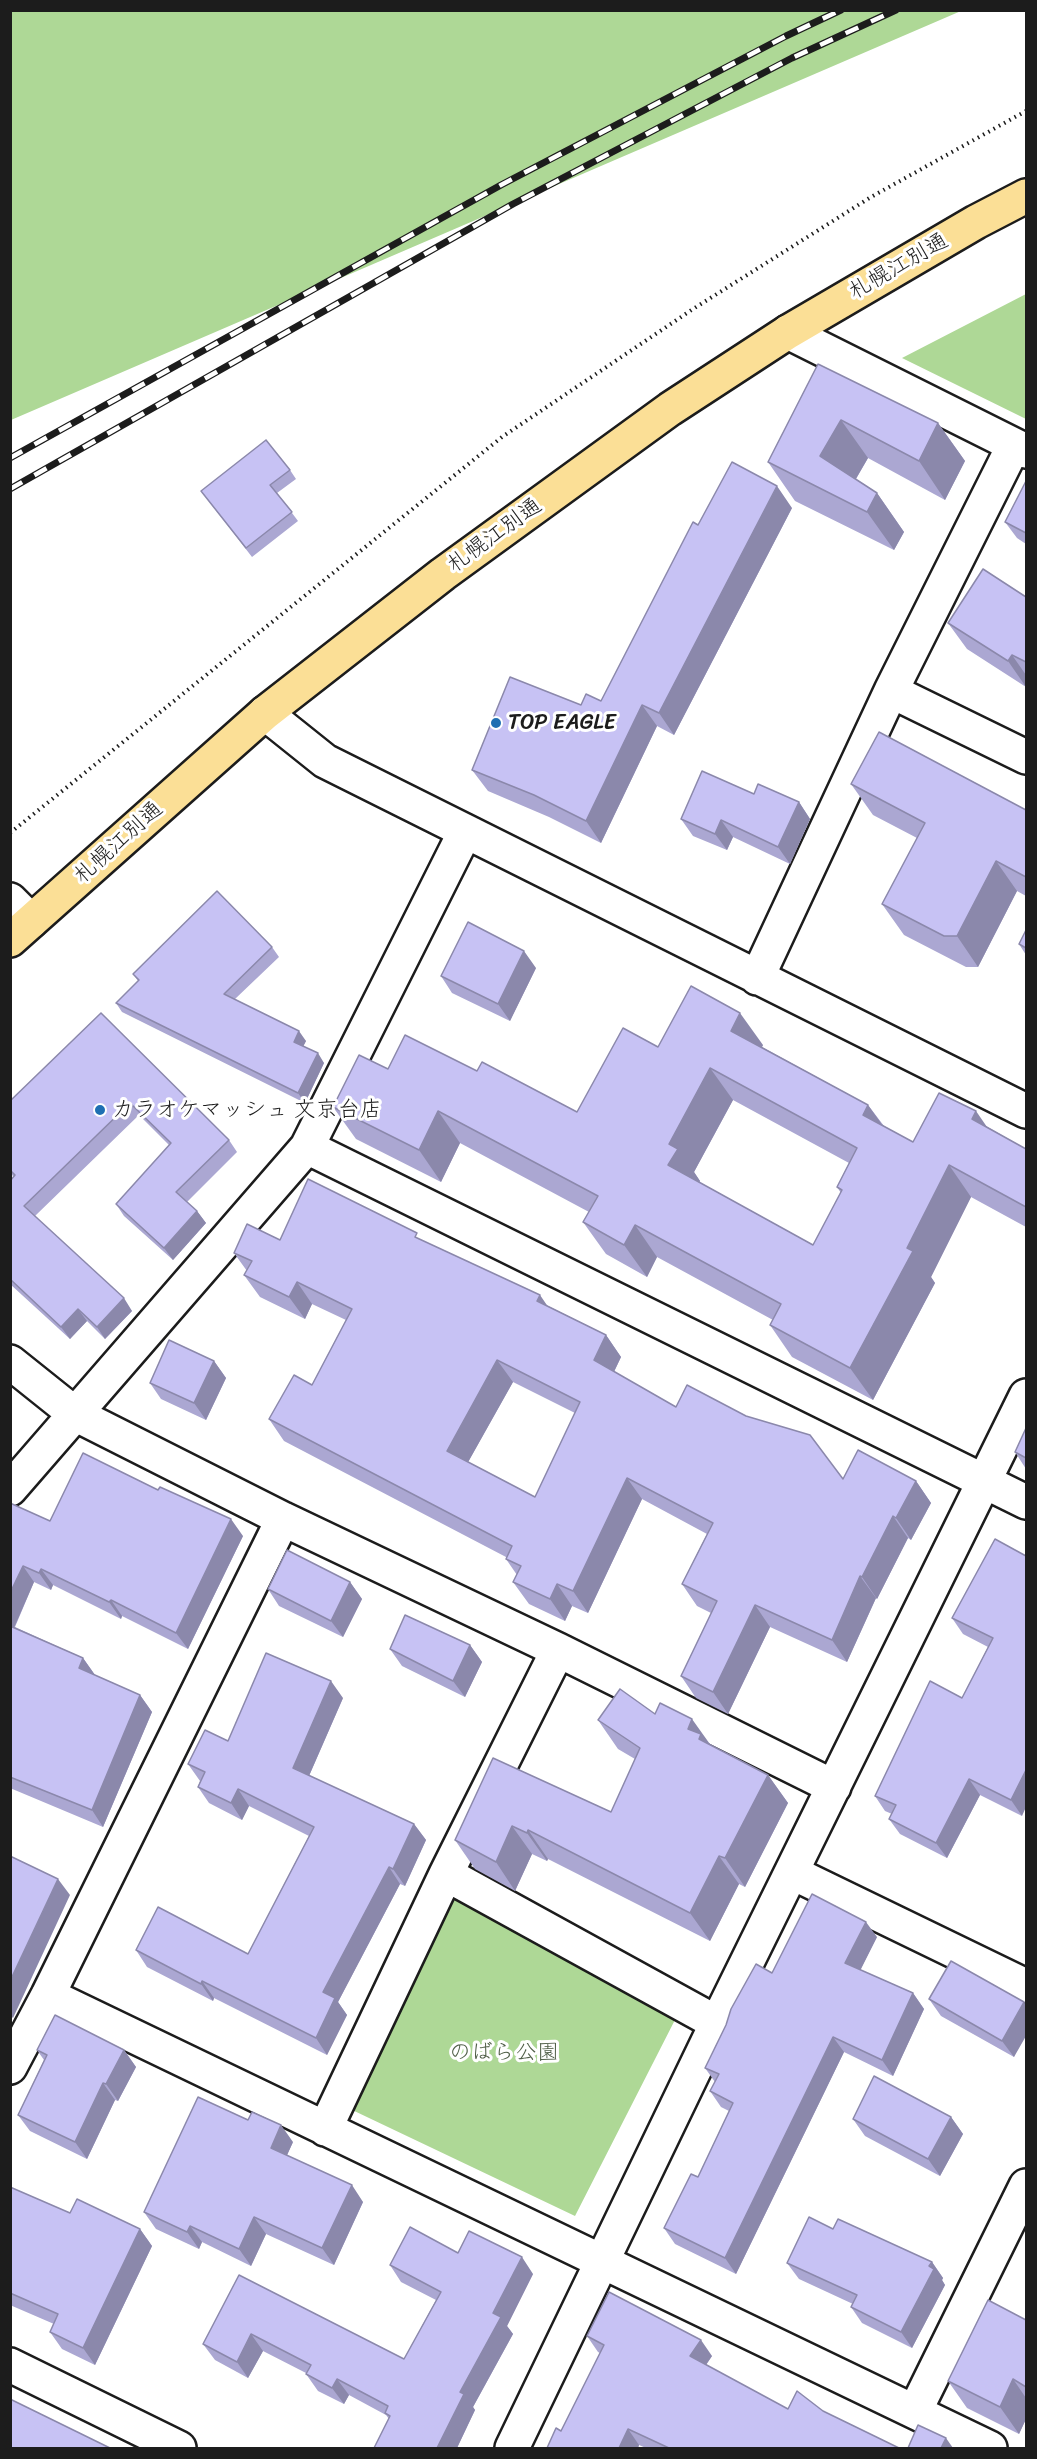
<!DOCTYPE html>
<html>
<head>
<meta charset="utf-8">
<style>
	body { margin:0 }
	#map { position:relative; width:1037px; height:2459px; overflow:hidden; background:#fff; font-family:Sriracha,sans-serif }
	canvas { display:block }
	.frame { position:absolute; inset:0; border:12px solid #1c1c1c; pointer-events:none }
</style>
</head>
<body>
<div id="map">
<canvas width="1037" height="2459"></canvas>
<div class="frame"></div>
</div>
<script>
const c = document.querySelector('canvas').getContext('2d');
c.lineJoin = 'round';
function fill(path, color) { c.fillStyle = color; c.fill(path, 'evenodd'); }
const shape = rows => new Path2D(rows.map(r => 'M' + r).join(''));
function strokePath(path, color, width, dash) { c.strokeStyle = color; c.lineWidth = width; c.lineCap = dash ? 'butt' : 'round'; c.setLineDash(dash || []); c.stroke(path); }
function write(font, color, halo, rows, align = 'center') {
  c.font = font + ' Sriracha,"Klee One",sans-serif'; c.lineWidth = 6; c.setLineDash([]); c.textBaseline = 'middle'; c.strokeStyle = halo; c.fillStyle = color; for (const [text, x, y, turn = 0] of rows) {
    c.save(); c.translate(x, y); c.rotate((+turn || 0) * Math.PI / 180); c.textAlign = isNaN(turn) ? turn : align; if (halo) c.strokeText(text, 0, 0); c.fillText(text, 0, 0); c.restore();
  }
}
fill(shape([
	[11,10,961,10,961,11,11,420],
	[1026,294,1026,419,902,358],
	[451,1893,679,2012,575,2216,348,2108]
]), '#aed896');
const minor = shape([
	[788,332,1026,451],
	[891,691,1026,757],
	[265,713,325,761,1026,1111],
	[10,900,31,921],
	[757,978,891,691,1014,445],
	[307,1147,1026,1502],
	[10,1362,75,1414,283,1519,558,1650,834,1787],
	[10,1489,307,1147,465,832],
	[793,1873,1026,1986],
	[446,1874,717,2023],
	[48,1995,990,2448],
	[10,2067,48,1995,283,1519],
	[325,2129,446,1874,558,1650],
	[10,2365,179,2448],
	[915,2411,1026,2186],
	[512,2448,717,2023,1026,1396]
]);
const highway = shape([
	[10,940,265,713,443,574,670,409,788,332,976,222,1026,196]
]);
strokePath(minor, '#1c1c1c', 38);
strokePath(highway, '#1c1c1c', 38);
strokePath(shape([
	[10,833,502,437,693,309,871,197,1026,111]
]), '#1c1c1c', 4, [1.5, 4.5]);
strokePath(minor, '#fff', 33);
strokePath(highway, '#fbdf96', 33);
const rail = shape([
	[10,458,501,185,786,36,841,10],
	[10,489,513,204,792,58,896,10]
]);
strokePath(rail, '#1c1c1c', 7);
strokePath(rail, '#fff', 4.5, [14]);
fill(shape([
	[818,364,938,423,965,461,945,500,868,458,856,479,877,493,904,532,894,550,795,501,768,462],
	[290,470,296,479,277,493,298,521,252,557,201,491],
	[1026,481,1026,544,1017,538,1005,522],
	[792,508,674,735,657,726,601,843,549,817,488,791,472,770,581,705,601,701,698,525],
	[1026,597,1026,687,967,649,948,623],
	[851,784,1026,810,1026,896,1017,891,978,967,966,967,904,935,882,904,917,838,873,815],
	[754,794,799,802,810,819,790,864,733,837,727,850,693,836,681,819],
	[1026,930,1026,955,1019,944],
	[272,947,279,957,235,999,306,1041,303,1046,324,1063,305,1103,122,1012,116,1003,138,981,133,974],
	[536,968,510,1021,452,993,441,976],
	[101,1013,229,1140,237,1152,187,1202,197,1211,206,1223,173,1260,124,1216,116,1204,169,1145,139,1115,35,1216,132,1311,105,1339,87,1321,70,1339,10,1284,10,1181,14,1177,10,1173,10,1101],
	[763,1045,762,1047,868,1105,884,1126,913,1142,986,1126,1026,1149,1026,1227,971,1197,931,1277,935,1283,873,1400,792,1357,770,1325,773,1320,657,1257,647,1277,606,1254,583,1222,589,1212,460,1143,441,1182,356,1139,333,1107,388,1069,477,1071,577,1112,658,1047],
	[733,1100,849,1163,837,1187,841,1193,813,1245,699,1182,700,1181,694,1172],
	[280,1240,421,1240,548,1306,606,1335,621,1357,614,1372,676,1407,843,1479,916,1481,931,1503,911,1540,908,1538,877,1599,876,1598,847,1662,770,1627,728,1714,696,1698,681,1676,711,1613,697,1606,682,1584,707,1534,642,1499,588,1613,572,1606,565,1621,529,1604,513,1582,517,1575,506,1559,506,1557,284,1441,269,1419,312,1385,346,1320,312,1304,305,1319,260,1297,244,1275,247,1271,234,1253],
	[513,1382,575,1413,535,1497,468,1462],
	[214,1361,226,1378,206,1420,161,1399,150,1383],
	[1026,1428,1026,1469,1015,1452],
	[10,1503,50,1521,243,1536,188,1649,122,1616,121,1619,53,1585,51,1590,34,1582,15,1627,83,1658,95,1675,140,1695,152,1712,103,1827,10,1788],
	[995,1539,1022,1816,980,1795,947,1858,900,1834,889,1819,892,1814,885,1811,875,1796,962,1698,988,1647,963,1634,952,1618],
	[350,1582,362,1599,343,1637,279,1606,268,1589],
	[470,1645,482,1662,465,1697,402,1666,390,1649],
	[343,1698,309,1776,414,1824,426,1840,405,1886,400,1884,338,2002,347,2015,327,2055,214,1998,213,2001,147,1967,136,1950,248,1954,309,1836,249,1806,242,1820,209,1803,198,1787,200,1781,188,1764,228,1741],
	[655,1714,710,1745,768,1775,788,1803,745,1887,739,1884,710,1941,548,1859,547,1861,532,1854,515,1891,475,1869,455,1840,493,1758,611,1812,635,1759,618,1749,598,1720],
	[877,1937,860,1970,913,1993,924,2009,893,2076,844,2052,736,2274,675,2244,664,2228,698,2177,729,2111,721,2107,710,2091,715,2082,705,2068,726,2025,772,1973],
	[929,1999,1026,2005,1014,2057,941,2016],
	[37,2050,124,2050,136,2067,118,2101,115,2100,87,2159,30,2131,18,2115,44,2060],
	[951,2117,963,2134,940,2176,865,2136,853,2119],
	[293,2142,287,2155,363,2202,334,2265,266,2234,251,2266,202,2242,199,2249,156,2229,144,2212],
	[10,2187,70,2213,140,2229,152,2246,95,2365,62,2349,50,2332,54,2324,10,2305],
	[833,2229,932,2262,943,2278,942,2280,945,2285,912,2348,862,2323,851,2307,853,2304,799,2279,787,2263],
	[458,2253,533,2274,507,2326,513,2334,473,2407,475,2410,457,2448,374,2448,389,2419,386,2415,349,2395,344,2404,318,2391,306,2374,306,2373,263,2351,248,2378,215,2360,203,2344,239,2275,404,2359,436,2300,401,2282,390,2265],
	[1026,2320,1026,2419,1019,2434,967,2408,948,2381],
	[587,2336,712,2356,706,2365,788,2409,823,2411,899,2448,646,2448,639,2445,638,2448,547,2448,561,2431,600,2353,598,2352]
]), '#aba7d2');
fill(shape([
	[841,420,868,458,847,494,820,456],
	[938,423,965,461,945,500,919,461],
	[777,486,792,508,674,735,659,713],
	[877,493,904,532,894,550,867,512],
	[1012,655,1026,675,1026,687,1008,661],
	[642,705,657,726,601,843,586,821],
	[799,802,810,819,790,864,778,847],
	[721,820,733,837,727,850,715,834],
	[996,861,1017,891,978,967,957,936],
	[524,951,536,968,510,1021,498,1004],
	[740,1013,763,1045,753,1063,731,1031],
	[299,1031,306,1041,301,1051,294,1042],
	[318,1053,324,1063,305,1103,298,1093],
	[710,1068,733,1100,694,1172,700,1181,691,1197,668,1165,669,1144],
	[868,1105,891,1137,863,1115],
	[438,1111,460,1143,441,1182,419,1150],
	[976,1111,998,1143,972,1119],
	[949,1165,971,1197,931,1277,935,1283,873,1400,850,1368,907,1248],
	[197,1211,206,1223,173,1260,164,1248],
	[635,1225,657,1257,647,1277,624,1245],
	[297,1282,312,1304,305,1319,289,1297],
	[540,1295,555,1317,537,1301],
	[124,1298,132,1311,105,1339,97,1327],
	[78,1309,87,1321,70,1339,61,1327],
	[606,1335,621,1357,609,1382,594,1360],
	[497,1360,513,1382,462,1473,447,1451],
	[214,1361,226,1378,206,1420,194,1403],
	[627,1478,642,1499,588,1613,573,1591],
	[916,1481,931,1503,911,1540,896,1518],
	[893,1516,908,1538,877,1599,862,1577],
	[231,1519,243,1536,188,1649,176,1633],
	[23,1566,34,1582,10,1637,10,1593],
	[41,1569,53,1585,51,1590,39,1573],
	[860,1576,876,1598,847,1662,832,1640],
	[350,1582,362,1599,343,1637,331,1621],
	[557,1584,572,1606,565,1621,550,1599],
	[111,1600,122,1616,121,1619,109,1602],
	[755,1605,770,1627,728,1714,713,1692],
	[470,1645,482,1662,465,1697,453,1681],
	[83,1658,95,1675,79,1668],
	[331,1681,343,1698,305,1785,293,1768],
	[140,1695,152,1712,103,1827,92,1810],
	[692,1719,712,1747,711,1749,688,1729],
	[1026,1770,1026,1807,1022,1816,1011,1800],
	[768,1775,788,1803,745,1887,725,1858],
	[969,1779,980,1795,947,1858,936,1843],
	[238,1789,249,1806,242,1820,231,1803],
	[414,1824,426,1840,405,1886,393,1869],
	[512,1826,532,1854,515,1891,496,1862],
	[528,1830,548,1859,547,1861,527,1833],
	[719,1856,739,1884,710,1941,690,1913],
	[389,1867,400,1884,338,2002,347,2015,327,2055,316,2038,323,1992],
	[58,1879,70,1895,13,2018,10,2015,10,1981],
	[866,1922,877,1937,856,1979,845,1963],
	[202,1981,214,1998,213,2001,201,1984],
	[913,1993,924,2009,893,2076,882,2060],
	[1024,2002,1026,2005,1026,2036,1014,2057,1002,2041],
	[833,2037,844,2052,736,2274,725,2258],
	[124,2050,136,2067,118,2101,106,2084],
	[103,2083,115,2100,87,2159,75,2142],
	[951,2117,963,2134,940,2176,928,2159],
	[281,2125,293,2142,283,2164,271,2148],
	[352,2185,363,2202,334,2265,322,2248],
	[254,2217,266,2234,251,2266,239,2249],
	[190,2226,202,2242,199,2249,187,2232],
	[140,2229,152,2246,95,2365,83,2348],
	[522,2257,533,2274,507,2326,513,2334,473,2407,475,2410,457,2448,437,2448,493,2313],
	[932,2262,943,2278,942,2280,945,2285,912,2348,901,2332],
	[251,2334,263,2351,248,2378,237,2362],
	[701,2340,712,2356,701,2372,690,2356],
	[337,2379,349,2395,344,2404,332,2388],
	[1013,2379,1026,2398,1026,2419,1019,2434,1000,2407],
	[628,2429,639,2445,638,2448,619,2448],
	[946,2438,953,2448,941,2448]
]), '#8b88ab');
const building = shape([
	[818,364,938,423,919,461,841,420,820,456,877,493,867,512,768,462,818,364],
	[266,440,290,470,270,485,292,512,246,548,201,491,266,440],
	[732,462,777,486,659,713,642,705,586,821,534,795,472,770,510,677,581,705,586,694,601,701,693,522,698,525,732,462],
	[1026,481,1026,533,1005,522,1026,481],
	[983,569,1026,597,1026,662,1012,655,1008,661,948,623,983,569],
	[879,732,1026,810,1026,877,996,861,957,936,944,936,882,904,925,823,851,784,879,732],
	[702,771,754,794,758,784,799,802,778,847,721,820,715,834,681,819,702,771],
	[217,891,272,947,224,994,299,1031,294,1042,318,1053,298,1093,116,1003,139,980,133,974,217,891],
	[468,922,524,951,498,1004,441,976,468,922],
	[1026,930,1026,948,1019,944,1026,930],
	[691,986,740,1013,731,1031,868,1105,863,1115,913,1142,939,1093,976,1111,972,1119,1026,1149,1026,1207,949,1165,907,1248,913,1251,850,1368,770,1325,781,1304,635,1225,624,1245,583,1222,598,1196,438,1111,419,1150,333,1107,359,1055,388,1069,405,1035,477,1071,482,1062,577,1112,623,1028,658,1047,691,986],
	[710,1068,857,1148,837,1187,842,1190,813,1245,668,1165,678,1149,669,1144,710,1068],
	[101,1013,229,1140,176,1192,197,1211,164,1248,116,1204,171,1143,130,1103,24,1206,124,1298,97,1327,78,1309,61,1327,10,1279,10,1181,15,1175,10,1170,10,1101,101,1013],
	[308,1179,417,1233,415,1237,540,1295,537,1301,606,1335,594,1360,676,1407,687,1385,746,1416,810,1435,843,1479,858,1450,916,1481,896,1518,893,1516,862,1577,860,1576,832,1640,755,1605,713,1692,681,1676,717,1601,682,1584,713,1523,627,1478,573,1591,557,1584,550,1599,513,1582,521,1566,506,1559,512,1546,269,1419,294,1375,312,1385,352,1309,297,1282,289,1297,244,1275,252,1261,234,1253,247,1224,280,1240,308,1179],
	[497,1360,580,1402,535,1497,447,1451,497,1360],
	[169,1340,214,1361,194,1403,150,1383,169,1340],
	[1026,1428,1026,1458,1015,1452,1026,1428],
	[83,1453,158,1490,160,1487,231,1519,176,1633,111,1600,109,1602,41,1569,39,1573,23,1566,10,1593,10,1503,50,1521,83,1453],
	[995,1539,1026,1556,1026,1770,1011,1800,969,1779,936,1843,889,1819,896,1805,875,1796,930,1681,962,1698,993,1638,952,1618,995,1539],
	[287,1550,350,1582,331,1621,268,1589,287,1550],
	[405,1615,470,1645,453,1681,390,1649,405,1615],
	[10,1626,83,1658,79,1668,140,1695,92,1810,10,1777,10,1626],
	[266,1653,331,1681,293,1768,414,1824,393,1869,389,1867,323,1992,335,1998,316,2038,202,1981,201,1984,136,1950,158,1907,248,1954,314,1827,238,1789,231,1803,198,1787,205,1772,188,1764,205,1730,228,1741,266,1653],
	[620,1689,655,1714,660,1703,692,1719,688,1729,701,1734,699,1739,768,1775,725,1858,719,1856,690,1913,528,1830,527,1833,512,1826,496,1862,455,1840,493,1758,611,1812,640,1748,598,1720,620,1689],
	[10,1856,58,1879,10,1981,10,1856],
	[812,1894,866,1922,845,1963,913,1993,882,2060,833,2037,725,2258,664,2228,691,2174,698,2177,733,2103,710,2091,719,2074,705,2068,726,2025,731,2009,756,1964,772,1973,812,1894],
	[951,1961,1024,2002,1002,2041,929,1999,951,1961],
	[55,2015,124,2050,106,2084,103,2083,75,2142,18,2115,47,2055,37,2050,55,2015],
	[874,2076,951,2117,928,2159,853,2119,874,2076],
	[198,2097,248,2120,252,2112,281,2125,271,2148,352,2185,322,2248,254,2217,239,2249,190,2226,187,2232,144,2212,198,2097],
	[10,2187,70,2213,77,2199,140,2229,83,2348,50,2332,58,2314,10,2293,10,2187],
	[809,2217,833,2229,838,2219,932,2262,929,2266,934,2269,901,2332,851,2307,857,2295,787,2263,809,2217],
	[410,2227,458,2253,469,2231,522,2257,493,2313,501,2317,460,2392,464,2394,437,2448,374,2448,390,2416,385,2413,388,2406,337,2379,332,2388,306,2374,311,2365,251,2334,237,2362,203,2344,239,2275,404,2359,441,2292,390,2265,410,2227],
	[609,2292,701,2340,690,2356,788,2409,797,2391,823,2411,899,2448,669,2448,628,2429,619,2448,547,2448,556,2428,561,2431,604,2345,587,2336,609,2292],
	[988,2300,1026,2320,1026,2387,1013,2379,1000,2407,948,2381,988,2300],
	[10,2399,110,2448,10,2448,10,2399],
	[918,2425,946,2438,941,2448,908,2448,918,2425]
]);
fill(building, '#c7c2f4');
strokePath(building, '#8b88ab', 1.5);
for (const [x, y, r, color] of [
	[496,723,6,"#1f6fb2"],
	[100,1110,6,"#1f6fb2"]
]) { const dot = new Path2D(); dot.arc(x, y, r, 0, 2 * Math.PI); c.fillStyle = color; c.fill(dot); strokePath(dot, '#fff', 2); }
write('22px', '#1c1c1c', '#fff', [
	["札幌江別通",899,267,-30],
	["札幌江別通",495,536,-36],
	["札幌江別通",119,843,-42]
]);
write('22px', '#1c1c1c', '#fff', [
	["TOP EAGLE",508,723],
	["カラオケマッシュ 文京台店",112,1110]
], 'left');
write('22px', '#4f5e47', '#fff', [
	["のばら公園",504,2053]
]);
</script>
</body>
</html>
